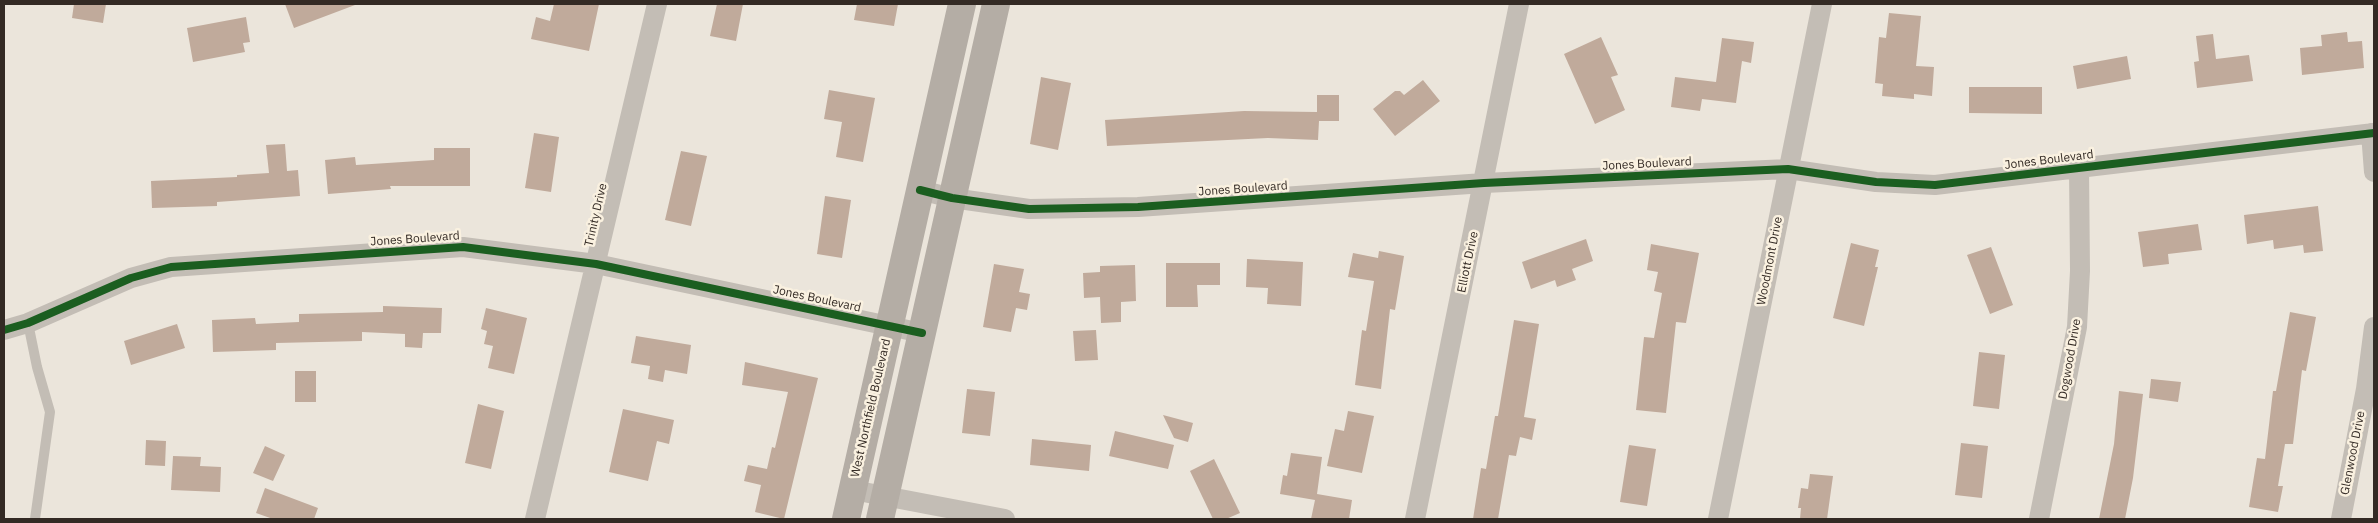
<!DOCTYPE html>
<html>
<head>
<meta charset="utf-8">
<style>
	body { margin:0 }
	#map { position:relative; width:2378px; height:523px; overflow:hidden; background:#ebe5db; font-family:"IBM Plex Sans",sans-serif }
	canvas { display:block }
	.frame { position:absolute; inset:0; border:5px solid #332a24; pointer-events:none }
</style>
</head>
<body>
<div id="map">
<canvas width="2378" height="523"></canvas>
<div class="frame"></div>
</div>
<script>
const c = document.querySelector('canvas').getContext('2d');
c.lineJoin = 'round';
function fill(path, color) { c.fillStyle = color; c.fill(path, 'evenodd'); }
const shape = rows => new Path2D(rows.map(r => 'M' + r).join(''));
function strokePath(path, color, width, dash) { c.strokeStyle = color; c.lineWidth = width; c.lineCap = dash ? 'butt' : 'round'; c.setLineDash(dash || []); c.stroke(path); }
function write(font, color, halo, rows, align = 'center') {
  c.font = font + ' "IBM Plex Sans",sans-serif'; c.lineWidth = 5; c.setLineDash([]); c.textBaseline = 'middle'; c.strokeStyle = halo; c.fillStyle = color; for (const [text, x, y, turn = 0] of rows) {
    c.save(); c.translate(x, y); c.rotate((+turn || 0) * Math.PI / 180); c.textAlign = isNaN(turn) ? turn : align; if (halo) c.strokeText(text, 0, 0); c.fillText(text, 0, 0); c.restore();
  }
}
fill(shape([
	[74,4,106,4,103,23,72,18],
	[285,4,355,4,355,5,294,28],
	[554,4,599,4,589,51,531,39,536,17,550,21],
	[717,4,743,4,736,41,710,36],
	[857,4,898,4,894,26,854,20],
	[1889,13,1921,16,1916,66,1934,67,1932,96,1914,94,1914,99,1882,96,1883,84,1875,83,1879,37,1886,38],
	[246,17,250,42,243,43,245,52,193,62,187,28],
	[2347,32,2348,42,2362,41,2364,68,2302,75,2300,48,2322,46,2321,35],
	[2213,34,2216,59,2249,55,2253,81,2197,88,2194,62,2199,61,2196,36],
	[1601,37,1618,75,1611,77,1625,110,1595,124,1564,54],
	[1722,38,1754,42,1751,63,1742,61,1736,103,1702,99,1700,111,1671,107,1675,77,1716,82],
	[2127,56,2131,79,2077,89,2073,66],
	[1041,77,1071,83,1058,150,1030,144],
	[1423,80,1440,101,1395,136,1373,109,1395,91,1400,91,1404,95],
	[1969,87,2042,87,2042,114,1969,113],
	[829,90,875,98,863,162,836,157,842,122,824,119],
	[1317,95,1339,95,1339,121,1319,121,1318,140,1268,138,1107,146,1105,120,1244,111,1317,112],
	[534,133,559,137,551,192,525,188],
	[285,144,287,171,298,170,300,196,217,202,217,206,152,208,151,181,237,177,237,175,269,173,266,145],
	[434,148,470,148,470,186,390,186,391,189,328,194,325,160,355,157,356,165,434,160],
	[681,151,707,156,691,226,665,220],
	[825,196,851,200,842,258,817,254],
	[2318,206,2323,251,2304,253,2303,245,2274,249,2273,240,2247,244,2244,215],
	[2198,224,2202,250,2168,254,2169,264,2143,267,2138,232],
	[1586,239,1593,261,1572,269,1576,280,1557,287,1555,280,1531,289,1522,262],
	[1851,243,1879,250,1875,267,1878,267,1864,326,1833,318],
	[1651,244,1699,253,1686,323,1676,322,1666,413,1636,410,1644,337,1654,338,1662,293,1654,291,1658,272,1647,270],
	[1991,247,2013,305,1990,314,1967,255],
	[1379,251,1404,256,1395,310,1390,309,1381,389,1355,385,1362,330,1366,331,1374,281,1348,277,1353,253,1378,258],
	[1247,259,1303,262,1301,306,1267,304,1268,288,1246,287],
	[1166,263,1220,263,1220,285,1197,285,1198,307,1166,307],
	[994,264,1024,269,1019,292,1030,294,1027,310,1016,308,1011,332,983,327],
	[1135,265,1136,301,1121,302,1121,322,1101,323,1100,297,1084,298,1083,273,1100,272,1100,266],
	[383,306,442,308,441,333,423,333,422,348,405,347,405,334,362,332,362,341,276,343,276,350,213,352,212,320,255,318,256,324,299,322,299,314,383,312],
	[486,308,527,318,514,374,488,368,493,346,484,344,487,331,481,329],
	[2290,312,2316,317,2306,371,2302,370,2293,444,2285,444,2278,486,2283,486,2278,512,2249,507,2257,458,2265,459,2273,391,2276,391],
	[1514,320,1539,324,1524,417,1536,419,1532,440,1520,437,1516,456,1509,455,1498,519,1473,519,1481,468,1486,469,1495,416,1498,416],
	[177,324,185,348,131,365,124,341],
	[1096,330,1098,360,1075,361,1073,331],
	[636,336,691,345,687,374,665,370,663,382,648,379,650,366,631,363],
	[1979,352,2005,355,1999,409,1973,406],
	[745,362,818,378,784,519,755,512,761,485,744,481,748,465,767,469,772,447,775,448,788,392,742,385],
	[295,371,316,371,316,402,295,402],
	[2151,379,2181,382,2178,402,2149,398],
	[967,389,995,392,990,436,962,433],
	[2119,391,2143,394,2133,478,2125,519,2099,519,2114,444],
	[478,404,504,411,491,469,465,463],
	[623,409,674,420,669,444,657,441,648,481,609,472],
	[1348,411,1374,416,1362,473,1327,466,1335,429,1344,431],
	[1163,415,1193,423,1188,442,1174,438],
	[1115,431,1174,445,1168,469,1109,456],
	[1032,439,1091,445,1089,471,1030,465],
	[146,440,166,441,165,466,145,465],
	[1961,443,1988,446,1982,498,1955,495],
	[1629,445,1656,449,1647,506,1620,502],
	[265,446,285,455,273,481,253,473],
	[1291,453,1322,457,1317,494,1352,500,1349,519,1311,519,1315,500,1280,494,1283,475,1287,476],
	[173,456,201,457,200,466,221,467,220,492,171,490],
	[1214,459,1240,513,1226,519,1213,519,1190,471],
	[1810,474,1833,476,1827,519,1800,519,1801,508,1798,508,1801,488,1808,489],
	[265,488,318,508,314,519,273,519,256,513]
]), '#c0aa9b');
strokePath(shape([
	[28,323,37,367,50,412,35,519]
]), '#c3bdb5', 10);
strokePath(shape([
	[2371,133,2374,172],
	[920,190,952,198,1029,209,1138,207,1484,183,1788,169,1876,182,1935,185,2374,133],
	[4,330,28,323,131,278,171,267,463,247,596,264,922,333],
	[853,490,1005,519],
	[535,519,657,4],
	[1415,519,1519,4],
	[1718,519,1822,4],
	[2039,519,2077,327,2080,271,2079,167],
	[2341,519,2366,389,2374,327]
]), '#c3bdb5', 20);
strokePath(shape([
	[846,519,962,4],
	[880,519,996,4]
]), '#b4ada5', 28);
strokePath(shape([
	[920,190,952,198,1029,209,1138,207,1484,183,1788,169,1876,182,1935,185,2374,133],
	[4,330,28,323,131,278,171,267,463,247,596,264,922,333]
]), '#1b5e20', 8);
write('12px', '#332a24', '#faf1e0', [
	["Jones Boulevard",2049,160,-7],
	["Jones Boulevard",1647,164,-3],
	["Jones Boulevard",1243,189,-4],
	["Trinity Drive",596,215,-77],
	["Jones Boulevard",415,239,-4],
	["Woodmont Drive",1770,261,-79],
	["Elliott Drive",1468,262,-78],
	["Jones Boulevard",817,299,12],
	["Dogwood Drive",2070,359,-80],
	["West Northfield Boulevard",871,408,-77],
	["Glenwood Drive",2353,453,-79]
]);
</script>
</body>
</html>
